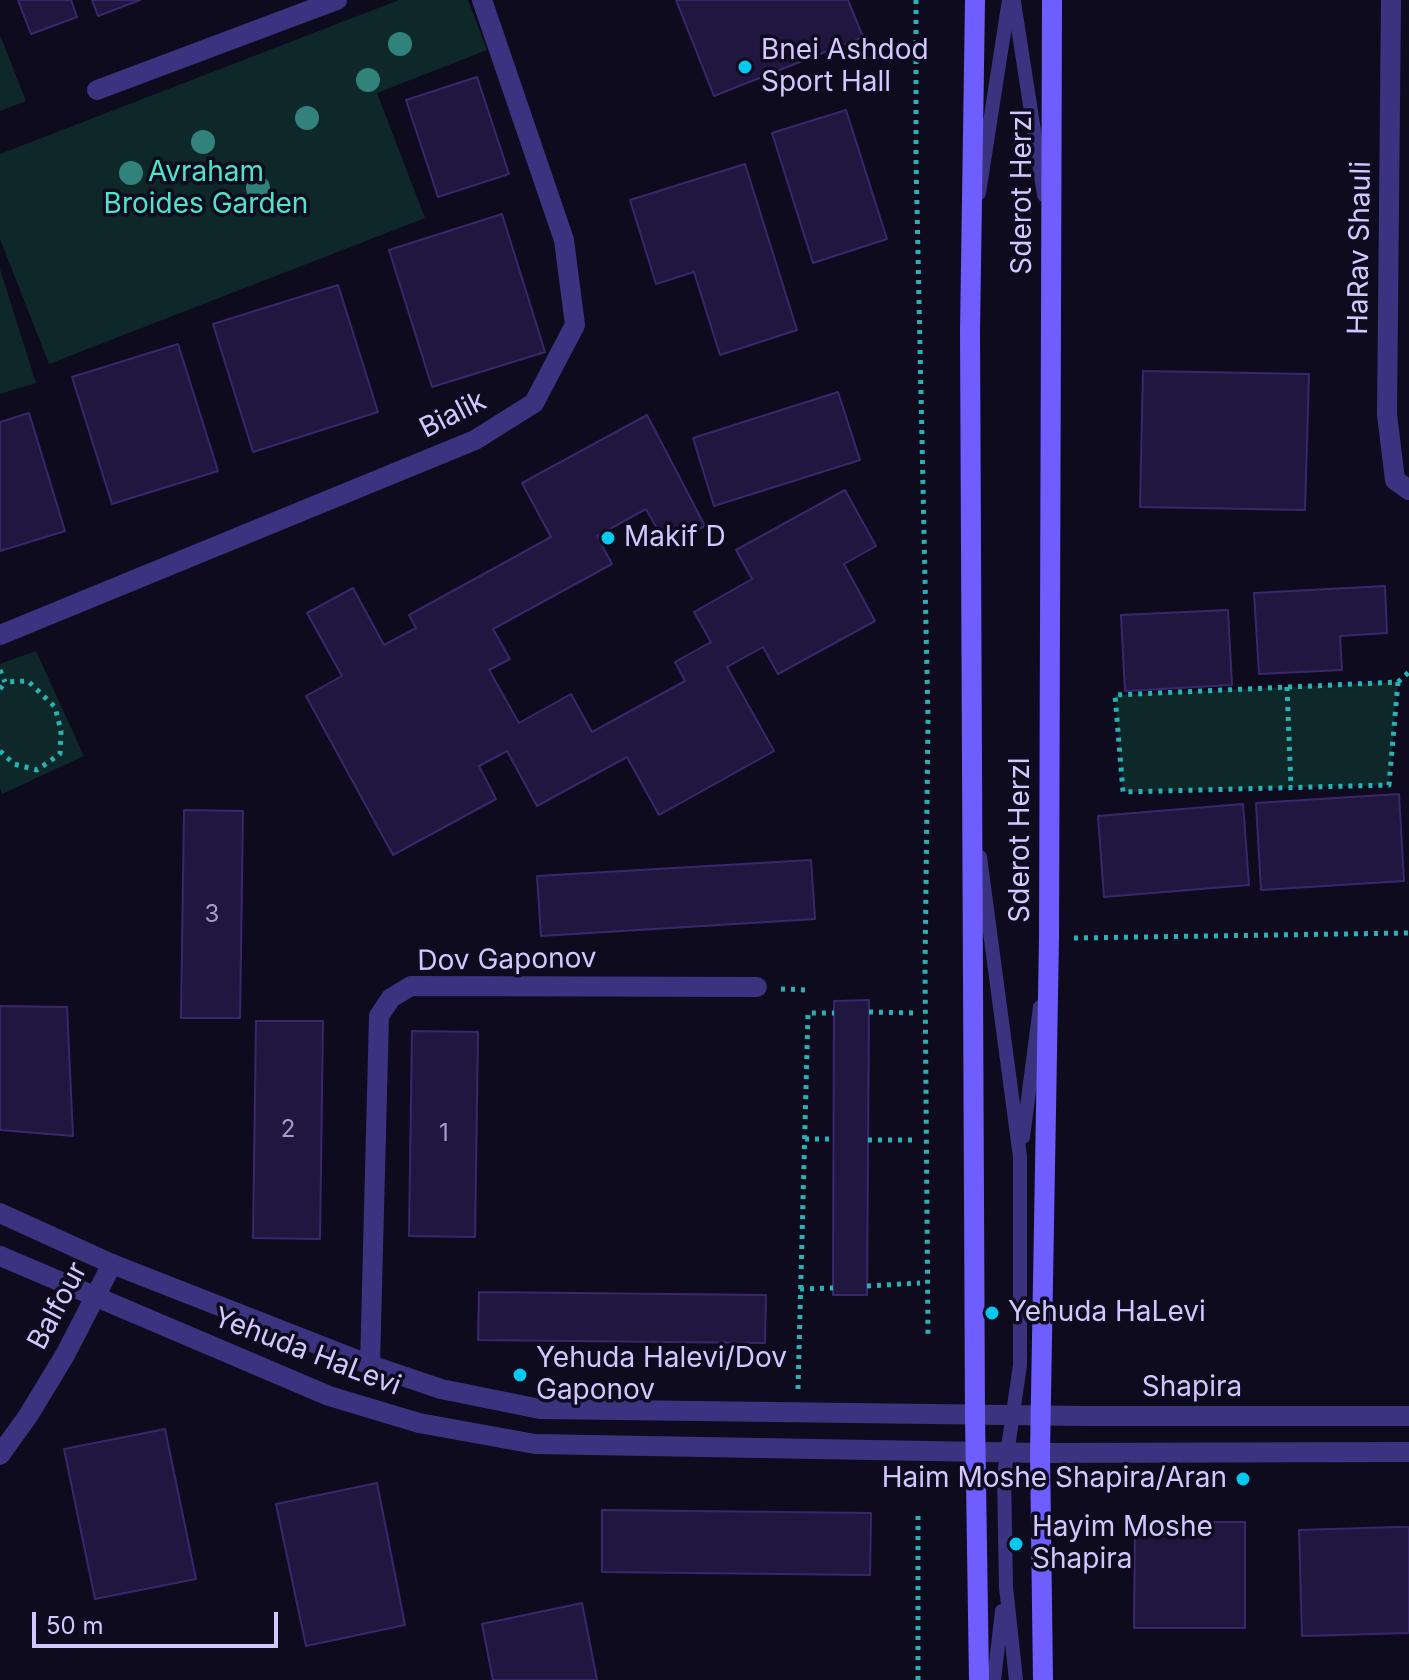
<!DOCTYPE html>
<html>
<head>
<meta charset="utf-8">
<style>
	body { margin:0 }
	#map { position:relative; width:1409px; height:1680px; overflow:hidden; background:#0f0b1e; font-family:Inter,sans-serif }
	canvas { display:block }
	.scale { position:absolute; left:32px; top:1612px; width:246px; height:36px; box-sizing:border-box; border:4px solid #d2c7ff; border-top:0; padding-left:10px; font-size:24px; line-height:28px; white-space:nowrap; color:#d2c7ff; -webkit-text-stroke:6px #0f0b1e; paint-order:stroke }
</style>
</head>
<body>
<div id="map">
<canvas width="1409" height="1680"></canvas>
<div class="scale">50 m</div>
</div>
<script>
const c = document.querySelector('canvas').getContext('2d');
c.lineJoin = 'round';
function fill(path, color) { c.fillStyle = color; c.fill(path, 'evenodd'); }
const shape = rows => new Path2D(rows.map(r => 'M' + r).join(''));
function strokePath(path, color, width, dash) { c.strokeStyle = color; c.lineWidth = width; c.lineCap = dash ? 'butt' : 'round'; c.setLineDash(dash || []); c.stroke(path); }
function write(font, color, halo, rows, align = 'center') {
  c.font = font + ' Inter,sans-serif'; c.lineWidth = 7; c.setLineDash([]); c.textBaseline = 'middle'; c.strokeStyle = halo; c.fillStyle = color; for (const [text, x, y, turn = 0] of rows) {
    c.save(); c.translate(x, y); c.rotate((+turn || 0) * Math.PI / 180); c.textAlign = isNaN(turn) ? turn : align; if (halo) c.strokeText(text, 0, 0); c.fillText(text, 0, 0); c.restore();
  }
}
fill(shape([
	[399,0,468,0,487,50,377,93,425,218,49,364,0,239,0,154],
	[0,35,26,101,0,111],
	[0,269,36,383,0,394],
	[36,651,84,756,2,794,0,788,0,664],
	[1398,682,1389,785,1123,792,1115,695]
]), '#0e2728');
const building = shape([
	[18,0,71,0,77,17,31,34,18,0],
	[92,0,140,0,98,16,92,0],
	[676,0,848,0,863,37,714,96,676,0],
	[477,77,509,174,438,197,406,100,477,77],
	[846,110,887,239,813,263,772,133,846,110],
	[745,164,797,330,720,355,694,272,656,284,630,200,745,164],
	[502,214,545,352,432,387,389,250,502,214],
	[338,285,378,412,253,452,213,324,338,285],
	[178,344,218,471,112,504,72,377,178,344],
	[1143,371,1309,374,1305,510,1140,507,1143,371],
	[838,392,860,460,714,506,693,438,838,392],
	[29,413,65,531,0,551,0,422,29,413],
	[647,415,705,526,667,546,646,509,597,536,612,564,493,629,510,659,489,670,519,723,571,694,592,732,685,681,675,662,711,642,694,612,752,579,736,550,845,490,876,546,844,564,875,621,778,674,763,647,727,667,774,751,659,815,627,757,537,806,507,751,479,766,496,799,393,855,306,696,342,676,307,613,353,588,384,645,416,628,409,615,551,537,522,483,647,415],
	[1385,586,1387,633,1340,636,1342,670,1259,674,1254,593,1385,586],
	[1228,610,1232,685,1125,691,1121,615,1228,610],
	[1399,794,1404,881,1261,890,1256,803,1399,794],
	[1243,804,1249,885,1104,897,1098,816,1243,804],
	[184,810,243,811,240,1018,181,1018,184,810],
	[811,860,815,919,541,936,537,876,811,860],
	[869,1000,867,1295,833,1295,834,1001,869,1000],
	[0,1006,67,1007,73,1136,0,1130,0,1006],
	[256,1021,323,1021,320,1239,253,1238,256,1021],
	[412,1031,478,1032,475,1237,409,1236,412,1031],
	[479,1292,766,1295,765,1343,478,1340,479,1292],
	[165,1429,196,1579,95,1599,64,1449,165,1429],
	[377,1483,405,1625,306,1646,276,1504,377,1483],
	[602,1510,871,1513,870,1575,602,1572,602,1510],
	[1135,1522,1245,1522,1245,1628,1134,1628,1135,1522],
	[1398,1527,1409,1527,1409,1633,1302,1636,1299,1530,1398,1527],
	[582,1603,597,1680,493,1680,482,1624,582,1603]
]);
fill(building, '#21163f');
strokePath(building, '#39276c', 2);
strokePath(shape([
	[916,0,916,160,928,719,925,969,928,1338],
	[0,670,5,682],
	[1398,682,1389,785,1123,792,1115,695,1398,682,1409,672],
	[1287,687,1291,787],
	[0,689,5,682],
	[0,751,14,764,37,770,60,754,61,731,55,707,28,681,5,682],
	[1074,938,1409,933],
	[781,989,808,990],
	[869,1012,917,1013],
	[805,1139,834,1139],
	[868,1140,918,1140],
	[867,1286,920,1283],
	[800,1289,833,1288],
	[798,1389,808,1013,834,1013],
	[918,1680,918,1510]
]), '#27b2b3', 5, [4, 6]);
strokePath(shape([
	[1014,2,1044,195],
	[979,193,1009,0],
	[980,857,1020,1157,1020,1365,1004,1475,1006,1587,1016,1680],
	[1023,1137,1040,1007],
	[994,1680,1002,1611]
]), '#3b337f', 14);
strokePath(shape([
	[1391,0,1387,414,1395,480,1409,490],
	[97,90,337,0],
	[0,635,475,440,534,403,575,325,564,240,482,0],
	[370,1365,379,1016,391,998,411,986,757,987],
	[0,1455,28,1416,65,1355,112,1264]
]), '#3b337f', 20);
strokePath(shape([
	[0,1213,112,1264,370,1365,441,1389,540,1409,1085,1416,1409,1416],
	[0,1256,329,1396,419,1423,535,1444,1040,1453,1409,1452]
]), '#3b337f', 20);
strokePath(shape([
	[975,0,970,332,975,1415,979,1680],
	[1043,1680,1040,1453,1049,938,1052,0]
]), '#6e5eff', 20);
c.fillStyle = '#32827c';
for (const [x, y] of [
	[400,44],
	[368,80],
	[307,118],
	[203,142],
	[131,173],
	[258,188]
]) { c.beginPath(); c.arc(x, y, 12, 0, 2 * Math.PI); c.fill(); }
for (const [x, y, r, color] of [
	[745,67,8,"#00c9f2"],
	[608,538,8,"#00c9f2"],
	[992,1313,8,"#00c9f2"],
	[520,1375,8,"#00c9f2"],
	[1243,1479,8,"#00c9f2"],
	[1016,1544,8,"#00c9f2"]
]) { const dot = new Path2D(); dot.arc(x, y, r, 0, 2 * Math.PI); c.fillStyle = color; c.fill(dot); strokePath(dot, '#0f0b1e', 3); }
write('24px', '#a69bcf', null, [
	["3",212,915],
	["2",288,1130],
	["1",444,1134]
]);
write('28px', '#d2c7ff', '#0f0b1e', [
	["Bnei Ashdod",761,51],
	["Sport Hall",761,83],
	["Makif D",624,538],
	["Yehuda HaLevi",1008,1313],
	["Yehuda Halevi/Dov",536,1359],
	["Gaponov",536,1391],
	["Haim Moshe Shapira/Aran",1227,1479,"right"],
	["Hayim Moshe",1032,1528],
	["Shapira",1032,1560]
], 'left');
write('28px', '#4fe4c9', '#0f0b1e', [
	["Avraham",206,173],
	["Broides Garden",206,205]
]);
write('28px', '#d2c7ff', '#0f0b1e', [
	["Sderot Herzl",1023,192,-90],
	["HaRav Shauli",1360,248,-89],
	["Bialik",453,415,-27],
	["Sderot Herzl",1021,840,-90],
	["Dov Gaponov",507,960,-1],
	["Balfour",58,1306,-62],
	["Yehuda HaLevi",307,1352,21],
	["Shapira",1192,1388]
]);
</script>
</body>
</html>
